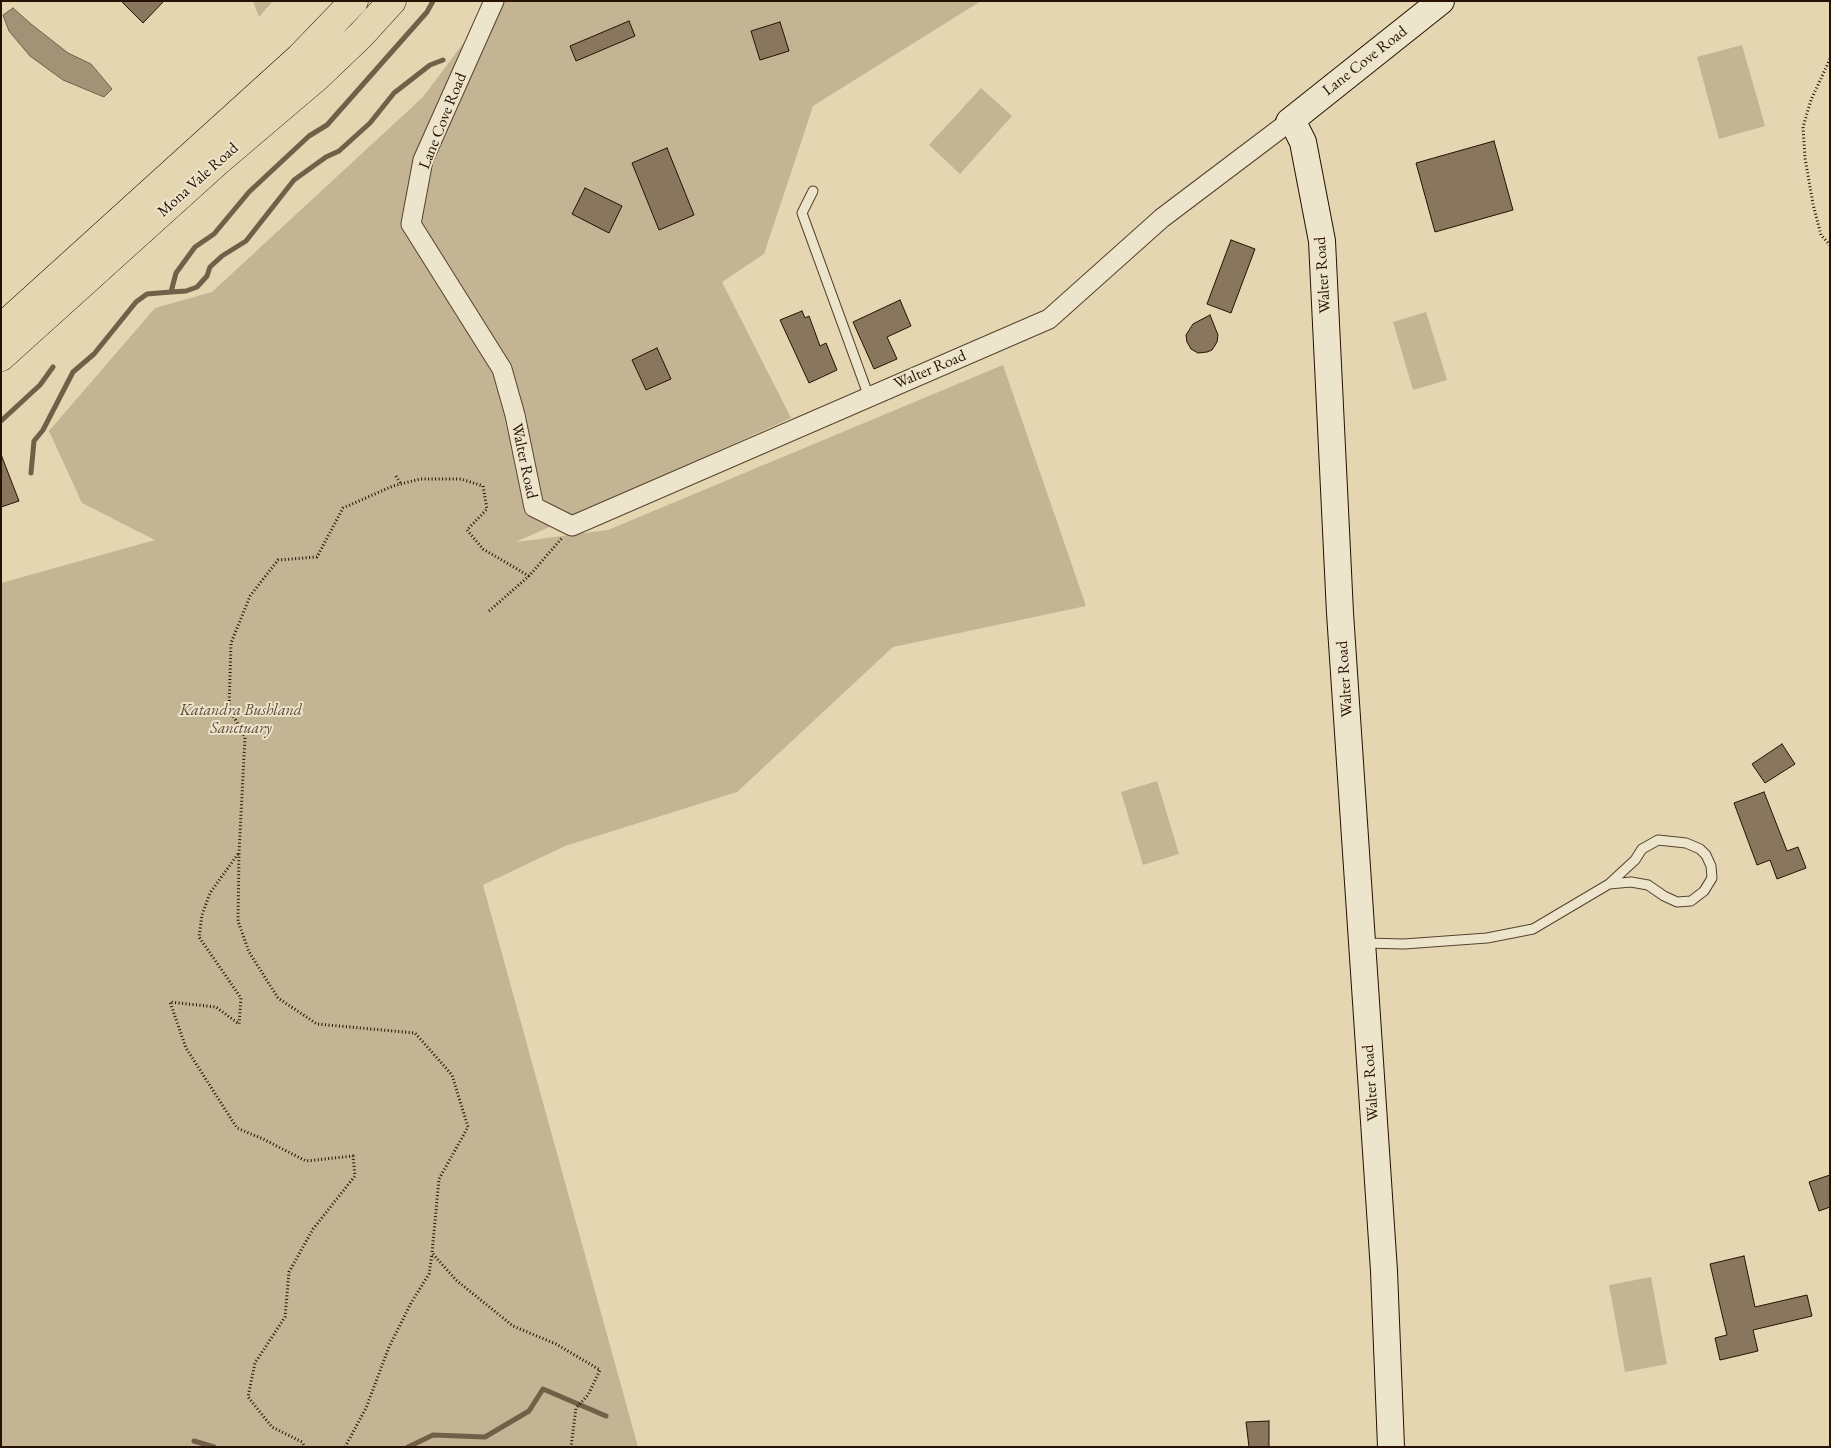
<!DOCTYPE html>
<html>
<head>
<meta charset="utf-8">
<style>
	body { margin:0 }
	#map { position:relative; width:1831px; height:1448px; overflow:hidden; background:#e3d6b1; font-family:"EB Garamond",serif }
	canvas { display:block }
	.frame { position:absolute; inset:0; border:2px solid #281002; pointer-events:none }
</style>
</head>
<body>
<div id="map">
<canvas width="1831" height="1448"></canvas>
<div class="frame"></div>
</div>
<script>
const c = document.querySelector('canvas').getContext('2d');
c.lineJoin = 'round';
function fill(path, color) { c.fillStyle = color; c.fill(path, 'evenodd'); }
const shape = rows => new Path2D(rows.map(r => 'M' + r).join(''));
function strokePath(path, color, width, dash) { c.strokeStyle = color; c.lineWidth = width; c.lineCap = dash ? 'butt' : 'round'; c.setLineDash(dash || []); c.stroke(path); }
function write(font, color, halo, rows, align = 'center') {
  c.font = font + ' "EB Garamond",serif'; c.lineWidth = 4; c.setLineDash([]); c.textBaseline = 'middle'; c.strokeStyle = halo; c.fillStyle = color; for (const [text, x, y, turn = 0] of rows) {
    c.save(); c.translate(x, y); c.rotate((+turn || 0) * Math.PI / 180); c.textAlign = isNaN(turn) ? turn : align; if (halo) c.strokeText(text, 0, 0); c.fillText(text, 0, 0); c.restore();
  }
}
fill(shape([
	[253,1,273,1,259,17],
	[495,1,981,1,813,106,764,254,722,282,791,418,516,542,608,530,1003,365,1086,606,893,647,737,792,565,846,483,885,638,1447,1,1447,1,583,155,540,82,503,49,431,155,308,212,292,423,97],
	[1742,45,1765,126,1719,139,1697,57],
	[981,88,1012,116,960,174,929,145],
	[1426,312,1447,380,1413,390,1393,322],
	[1157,781,1179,854,1143,865,1121,792],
	[1651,1277,1667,1364,1625,1372,1609,1285]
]), '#c3b493');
const water = shape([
	[13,8,31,24,68,53,91,64,112,89,104,97,63,80,30,56,9,31,3,15,13,8]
]);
fill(water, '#a39376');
strokePath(water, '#725f48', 1);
strokePath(shape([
	[171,292,186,291,197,287,207,276,210,267,222,256,246,241,294,180,326,157,339,151,370,123,394,93,430,65,443,60],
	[1,421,40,385,53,367],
	[31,473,34,441,43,430,73,372,94,354,136,302,147,294,171,292,176,273,195,247,214,234,249,192,309,136,327,125,427,12,433,1],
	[194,1441,214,1447],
	[408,1447,433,1435,485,1437,529,1411,543,1389,606,1416]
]), '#725f48', 5);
const building = shape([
	[121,1,164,1,143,23,121,1],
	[629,21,635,36,576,61,570,46,629,21],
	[780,22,789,51,760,60,751,31,780,22],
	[1494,141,1513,210,1435,232,1416,163,1494,141],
	[667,148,694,215,659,230,632,163,667,148],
	[585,188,622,206,609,233,572,214,585,188],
	[1231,240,1255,249,1231,313,1207,304,1231,240],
	[900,300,911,326,887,337,897,359,874,369,853,322,900,300],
	[802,311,805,318,809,316,820,346,826,343,837,370,809,383,780,320,802,311],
	[1210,315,1218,335,1217,342,1212,350,1207,352,1198,353,1191,349,1187,342,1186,335,1193,324,1210,315],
	[657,348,671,379,646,390,632,360,657,348],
	[2,457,19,501,1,507,1,458,2,457],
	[1782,744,1795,764,1765,783,1752,764,1782,744],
	[1764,792,1787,851,1798,847,1806,868,1777,879,1770,860,1757,865,1734,803,1764,792],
	[1830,1175,1830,1207,1819,1211,1809,1182,1830,1175],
	[1744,1256,1755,1307,1807,1295,1812,1316,1753,1330,1758,1351,1720,1360,1715,1338,1727,1335,1710,1264,1744,1256],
	[1269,1421,1269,1447,1249,1447,1246,1422,1269,1421]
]);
fill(building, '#89775d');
strokePath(building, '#281002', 1);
const lane = shape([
	[813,191,802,213,869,397],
	[1365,943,1404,944,1487,938,1533,929,1609,884,1631,882,1648,885,1664,896,1677,902,1691,901,1704,891,1712,878,1711,866,1706,855,1700,849,1686,843,1658,840,1642,849,1635,860,1609,884]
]);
const street = shape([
	[494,1,423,160,411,224,502,369,515,415,534,507,572,526,1049,319,1162,218,1289,122]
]);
const secondary = shape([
	[1391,1447,1384,1271,1340,613,1322,241,1303,142,1296,128,1289,122,1441,1]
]);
const highway = shape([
	[1,328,300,57,354,1],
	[1,357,217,162,317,77,361,35,392,1]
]);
strokePath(lane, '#57422e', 11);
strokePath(street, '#57422e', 21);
strokePath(secondary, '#281002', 28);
strokePath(highway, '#281002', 29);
strokePath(shape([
	[1830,59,1811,100,1803,127,1805,158,1813,204,1821,235,1830,245],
	[396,476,401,484],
	[529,576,483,549,467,530,487,509,483,486,461,479,420,479,393,486,343,508,317,557,278,560,250,596,231,643,229,708,245,737,239,853,238,921,249,952,278,998,317,1024,415,1033,452,1075,468,1127,439,1179,432,1253,456,1280,513,1326,556,1344,600,1370,588,1395,576,1408,571,1447],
	[489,611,529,576,562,538],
	[238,854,210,893,202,915,199,937,241,998,239,1024,216,1007,170,1002,186,1048,237,1128,263,1139,306,1161,353,1156,355,1176,313,1229,289,1272,285,1317,255,1363,248,1397,272,1427,302,1442,305,1447],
	[345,1447,366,1408,389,1347,411,1303,429,1274,432,1254]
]), '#281002', 3, [1, 2.5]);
strokePath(lane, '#ede4cc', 9);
strokePath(street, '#ede4cc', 19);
strokePath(secondary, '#ede4cc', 26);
strokePath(highway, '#e3d6b1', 28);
write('16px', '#281002', '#ede4cc', [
	["Lane Cove Road",1365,61,-38],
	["Lane Cove Road",443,121,-68],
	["Mona Vale Road",198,180,-42],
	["Walter Road",1323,275,-94],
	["Walter Road",930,370,-23],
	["Walter Road",524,461,78],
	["Walter Road",1345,679,-94],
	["Walter Road",1371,1083,-94]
]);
write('italic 16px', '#5e4935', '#ede4cc', [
	["Katandra Bushland",241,711],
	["Sanctuary",241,729]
]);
</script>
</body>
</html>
